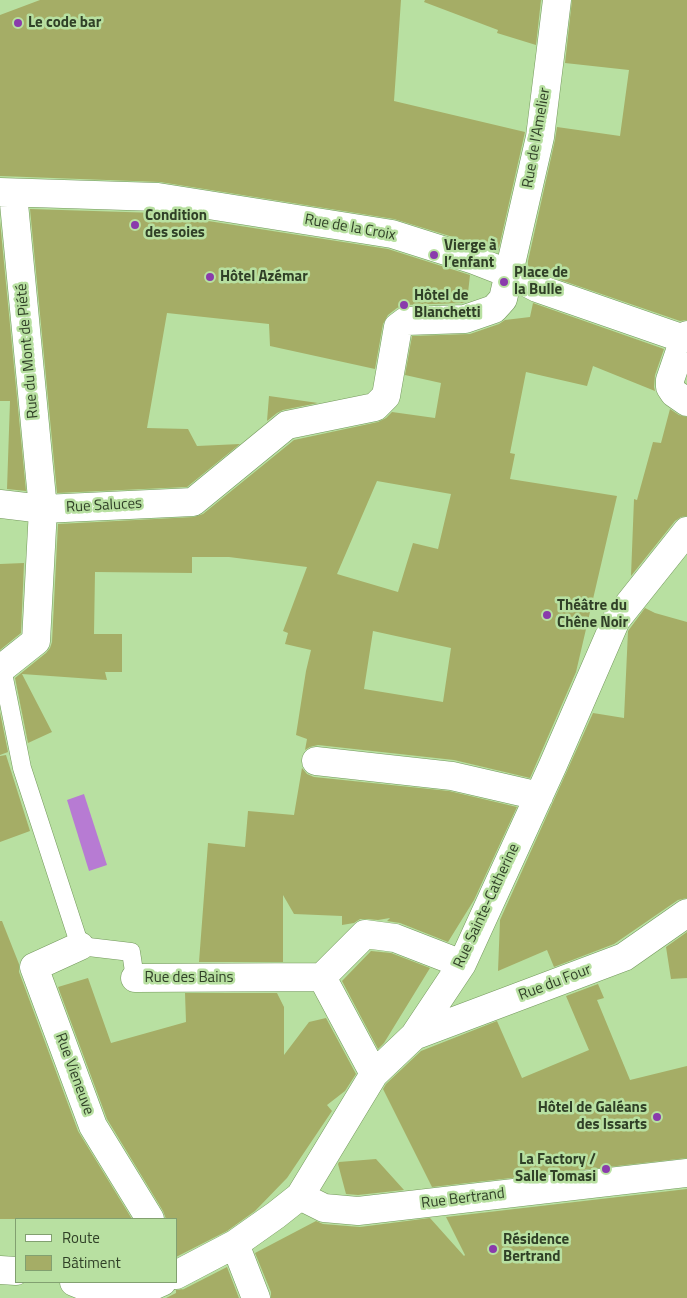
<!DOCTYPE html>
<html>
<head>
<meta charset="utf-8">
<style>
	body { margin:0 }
	#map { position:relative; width:687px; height:1298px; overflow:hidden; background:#b8e0a1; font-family:"Titillium Web",sans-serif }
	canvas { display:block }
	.legend { position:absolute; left:15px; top:1218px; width:162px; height:65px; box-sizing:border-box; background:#b8e0a1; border:1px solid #82a070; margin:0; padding:6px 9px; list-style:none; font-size:15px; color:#304027 }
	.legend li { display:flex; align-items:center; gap:10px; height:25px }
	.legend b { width:25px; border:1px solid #82a070 }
</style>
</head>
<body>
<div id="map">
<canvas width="687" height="1298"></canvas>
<ul class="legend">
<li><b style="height:6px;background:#fff"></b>Route</li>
<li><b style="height:14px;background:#a5ad66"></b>Bâtiment</li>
</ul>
</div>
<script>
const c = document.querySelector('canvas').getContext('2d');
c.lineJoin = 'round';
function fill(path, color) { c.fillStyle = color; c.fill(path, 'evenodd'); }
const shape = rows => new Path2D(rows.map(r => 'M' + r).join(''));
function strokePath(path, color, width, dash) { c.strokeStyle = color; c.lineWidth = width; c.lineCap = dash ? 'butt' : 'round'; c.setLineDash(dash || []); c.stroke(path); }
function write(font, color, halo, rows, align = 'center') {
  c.font = font + ' "Titillium Web",sans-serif'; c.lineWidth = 5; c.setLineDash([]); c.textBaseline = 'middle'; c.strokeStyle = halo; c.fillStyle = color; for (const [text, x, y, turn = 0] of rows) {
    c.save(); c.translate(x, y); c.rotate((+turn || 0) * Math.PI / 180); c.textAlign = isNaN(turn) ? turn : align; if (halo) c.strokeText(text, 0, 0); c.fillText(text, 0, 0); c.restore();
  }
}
fill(shape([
	[84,794,107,865,89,871,67,800]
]), '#b77bd3');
fill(shape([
	[40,0,401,0,394,101,525,132,498,252,479,245,394,219,160,182,0,176,0,15],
	[425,0,541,0,536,45,497,33,498,30,424,2],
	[572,0,687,0,687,320,680,321,543,274,528,266,528,261,555,140,557,127,620,136,629,70,565,63],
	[30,209,157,213,388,249,470,275,467,302,462,303,405,305,397,308,388,315,383,324,375,369,270,346,269,324,167,313,147,428,188,429,197,446,240,444,187,487,57,493],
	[0,221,26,491,7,489,10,401,0,401],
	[533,303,664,349,655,375,654,387,655,391,593,366,587,386,526,372,510,453,515,454,510,479,617,496,576,672,530,778,454,760,318,745,310,747,305,750,307,739,296,735,306,671,311,650,285,644,288,633,283,631,307,567,229,557,192,557,192,573,95,572,94,634,122,634,122,672,105,672,107,680,22,674,52,732,28,743,15,678,46,653,50,648,52,642,58,524,194,517,203,514,294,440,378,422,386,418,392,412,435,418,441,383,405,375,412,336,470,334,499,324,505,320,530,317],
	[377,481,451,494,438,549,413,543,398,592,337,574],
	[373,631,451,648,443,702,364,689],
	[269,396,318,403,283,410,277,413,267,421],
	[670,409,679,415,687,417,687,516,681,517,675,521,631,576,634,499,637,500,653,442,661,443],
	[24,563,21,633,0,650,0,564],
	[645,608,655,613,687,622,687,898,678,900,614,944,554,967,547,950,498,971,500,920,593,713,624,718,628,631],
	[0,712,8,752,0,755],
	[6,755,30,831,0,842,0,756],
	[302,768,307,774,314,777,449,791,517,807,474,900,448,942,400,923,387,921,390,918,378,920,367,919,360,919,354,923,342,925,342,916,294,914,283,895,283,962,199,962,208,843,245,847,248,811,294,815],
	[0,921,2,921,19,964,19,972,78,1131,132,1219,0,1219],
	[687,932,687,978,671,979,666,947],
	[371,951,391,953,430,968,384,1043,378,1049,342,981],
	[88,978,111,1043,186,1022,185,993,277,993,284,1007,284,1055,309,1022,326,1018,356,1074,345,1091,327,1105,332,1111,287,1178,255,1211,227,1231,176,1257,176,1219,166,1219,163,1211,107,1119,58,987],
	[598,984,604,998,597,1000,630,1080,687,1066,687,1158,432,1187,383,1089,386,1084,421,1051,497,1021,522,1078,589,1050,566,996],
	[376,1159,404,1190,358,1195,346,1194,338,1164,339,1162],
	[687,1189,687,1298,271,1298,271,1292,255,1253,316,1221,323,1224,360,1227,430,1218,464,1256,465,1255,446,1217],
	[227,1267,239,1298,166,1298,176,1293,176,1290,183,1289,182,1290]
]), '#a5ad66');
const lane = shape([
	[2,668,22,768,80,946,131,952,135,978]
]);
const street = shape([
	[0,192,158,197,392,234,474,260,510,274,537,288,684,339],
	[687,335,684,339,670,380,670,387,674,393,687,402],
	[0,504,43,509,13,193],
	[2,668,36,641,43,509,193,502,287,425,375,407,386,396,398,327,406,321,465,319,494,309,503,299,540,137,557,0],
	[316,761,452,776,539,796],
	[80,946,34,967,93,1126,150,1219],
	[322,977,365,934,395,938,462,964],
	[135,978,322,977,374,1074],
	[414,1036,624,957,687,913],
	[300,1196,324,1208,358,1211,687,1173],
	[235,1244,256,1298],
	[0,1270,16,1271],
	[176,1275,235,1244,276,1215,300,1196,374,1074,414,1036,462,964,553,765,616,620,687,531],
	[74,1282,96,1291,120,1296,141,1291,162,1282]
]);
strokePath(lane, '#73985c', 19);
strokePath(street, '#73985c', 29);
strokePath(lane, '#fff', 18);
strokePath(street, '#fff', 28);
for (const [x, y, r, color] of [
	[18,23,5,"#8a3bac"],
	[135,225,5,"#8a3bac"],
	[434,255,5,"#8a3bac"],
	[210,277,5,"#8a3bac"],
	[504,282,5,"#8a3bac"],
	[404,305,5,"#8a3bac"],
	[547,615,5,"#8a3bac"],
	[657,1117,5,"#8a3bac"],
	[606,1169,5,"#8a3bac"],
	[493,1249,5,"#8a3bac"]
]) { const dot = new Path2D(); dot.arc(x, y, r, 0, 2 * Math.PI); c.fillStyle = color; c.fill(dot); strokePath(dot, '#b8e0a1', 2); }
write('bold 15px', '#304027', '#b8e0a1', [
	["Le code bar",28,23],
	["Condition",145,216],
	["des soies",145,233],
	["Vierge à",444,246],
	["l’enfant",444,263],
	["Place de",514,273],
	["la Bulle",514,290],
	["Hôtel Azémar",220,277],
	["Hôtel de",414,296],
	["Blanchetti",414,313],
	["Théâtre du",557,606],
	["Chêne Noir",557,623],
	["Hôtel de Galéans",647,1108,"right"],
	["des Issarts",647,1125,"right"],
	["La Factory /",596,1160,"right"],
	["Salle Tomasi",596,1177,"right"],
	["Résidence",503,1240],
	["Bertrand",503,1257]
], 'left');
write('15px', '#304027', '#b8e0a1', [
	["Rue de l'Amelier",537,138,-80],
	["Rue de la Croix",350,228,10],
	["Rue du Mont de Piété",28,351,-95],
	["Rue Saluces",104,506,-3],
	["Rue Sainte-Catherine",487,906,-65],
	["Rue des Bains",189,978],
	["Rue du Four",555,983,-21],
	["Rue Vieneuve",74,1074,70],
	["Rue Bertrand",463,1199,-7]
]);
</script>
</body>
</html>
